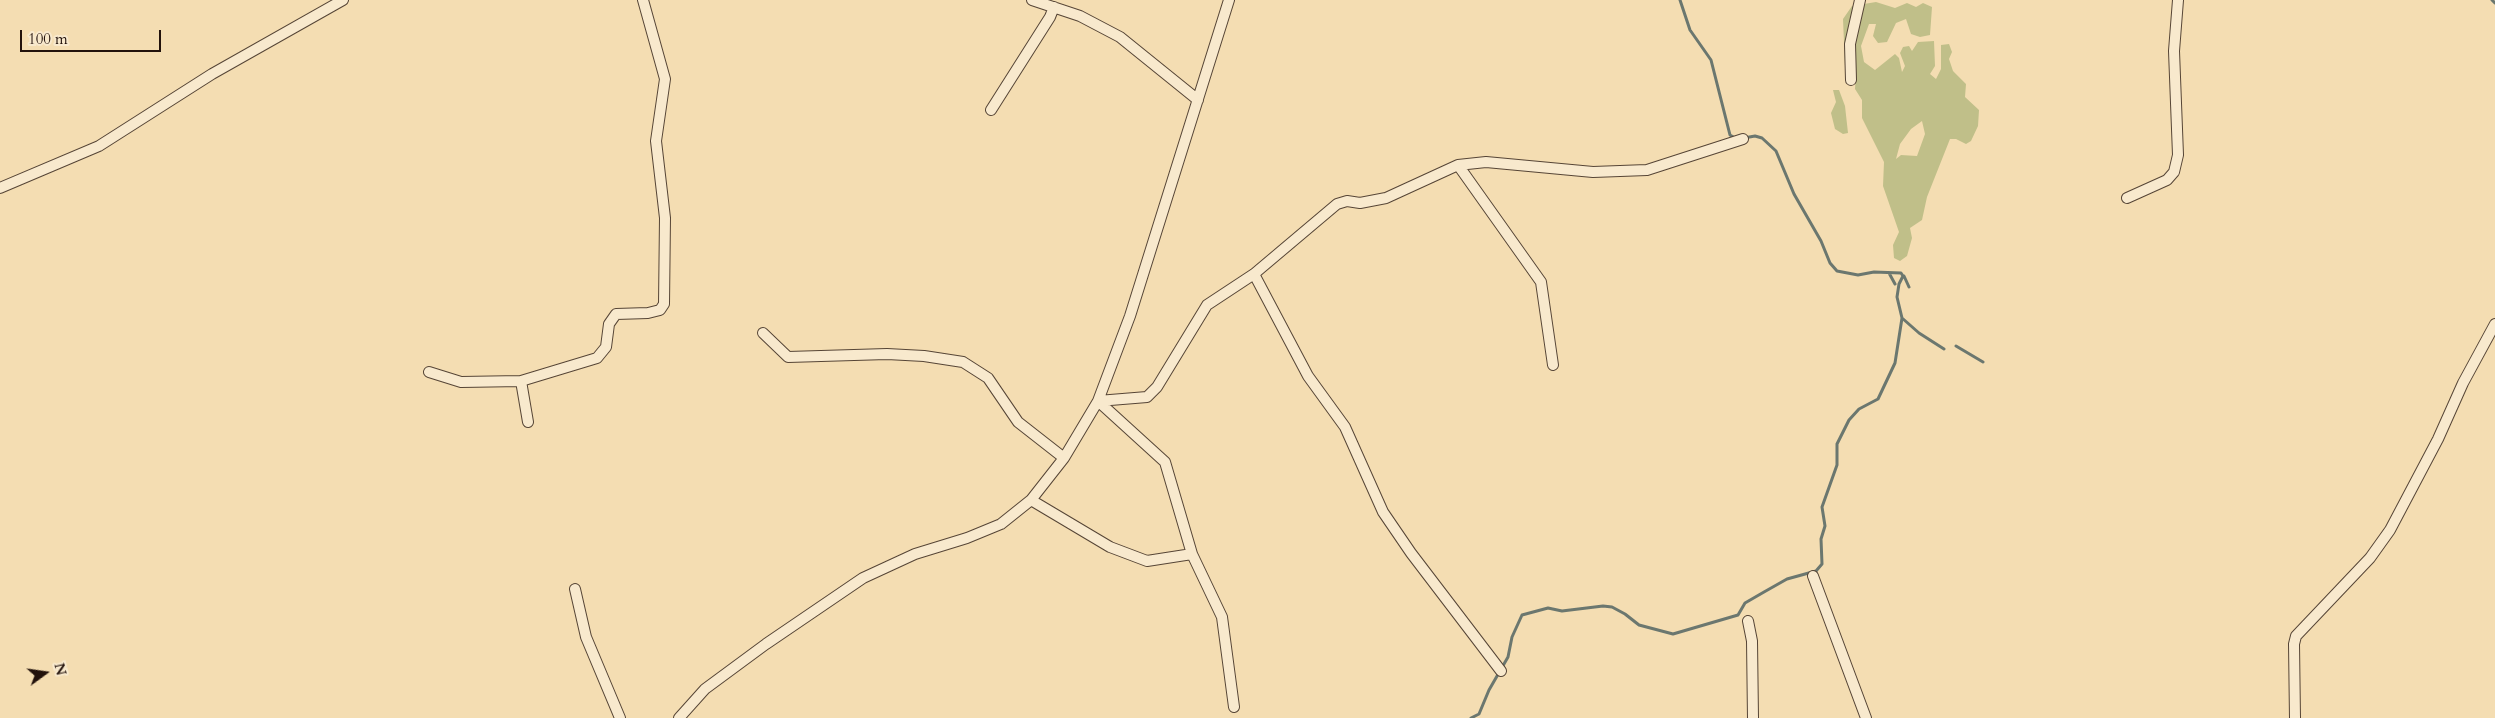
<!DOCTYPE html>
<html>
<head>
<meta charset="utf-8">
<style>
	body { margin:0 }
	#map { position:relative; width:2495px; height:718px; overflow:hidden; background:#f4ddb2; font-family:Cardo,serif }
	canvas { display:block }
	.north { position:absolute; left:20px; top:648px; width:50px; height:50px; -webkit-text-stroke:4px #f8e9cd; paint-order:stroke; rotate:76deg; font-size:14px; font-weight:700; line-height:20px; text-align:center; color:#22120c }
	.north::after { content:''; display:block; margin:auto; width:18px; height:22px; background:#22120c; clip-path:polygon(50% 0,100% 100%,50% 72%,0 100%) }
	.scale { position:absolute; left:20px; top:30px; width:141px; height:22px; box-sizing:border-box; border:2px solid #22120c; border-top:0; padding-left:6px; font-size:15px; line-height:18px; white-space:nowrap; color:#22120c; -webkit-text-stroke:4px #f8e9cd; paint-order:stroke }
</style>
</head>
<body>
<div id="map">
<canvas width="2495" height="718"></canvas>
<div class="north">N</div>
<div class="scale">100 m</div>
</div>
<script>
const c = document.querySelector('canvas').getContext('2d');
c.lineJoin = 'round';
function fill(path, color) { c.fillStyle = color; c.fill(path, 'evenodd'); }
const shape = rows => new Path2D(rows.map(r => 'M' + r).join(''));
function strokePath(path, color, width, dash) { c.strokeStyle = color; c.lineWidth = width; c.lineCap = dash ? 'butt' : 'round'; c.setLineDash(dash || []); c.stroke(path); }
fill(shape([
	[1876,2,1895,8,1907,3,1916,7,1923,3,1932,7,1930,35,1920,37,1911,34,1906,19,1896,23,1887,42,1878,43,1873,36,1876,24,1869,24,1861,46,1864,62,1875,70,1895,54,1899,58,1902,72,1905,66,1900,53,1903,47,1909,46,1912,51,1918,42,1934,41,1935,66,1930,74,1936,79,1941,69,1941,45,1949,44,1952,52,1949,59,1953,71,1966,84,1965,97,1979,110,1978,126,1971,141,1966,144,1956,139,1950,139,1927,197,1922,220,1910,228,1912,238,1907,256,1900,261,1894,258,1893,245,1899,232,1883,186,1884,162,1862,118,1862,100,1855,89,1856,73,1845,66,1843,19,1852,6],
	[1922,121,1925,134,1917,156,1901,155,1896,159,1900,144,1911,129],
	[1833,90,1839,90,1845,106,1848,133,1843,134,1835,129,1831,113,1836,102]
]), '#c0bf89');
strokePath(shape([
	[1680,0,1690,30,1711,60,1730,135,1735,138],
	[2492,0,2495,3],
	[1889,273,1895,284],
	[1904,276,1909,287],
	[1902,318,1919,333,1944,349],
	[1956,346,1983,362],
	[1471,718,1479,714,1489,690,1508,657,1512,637,1522,615,1548,608,1562,611,1603,606,1612,607,1625,614,1639,625,1673,634,1738,615,1745,603,1764,592,1787,579,1816,571,1822,564,1821,539,1825,526,1822,507,1837,465,1837,444,1849,420,1859,409,1878,399,1895,363,1902,318,1897,297,1899,284,1903,276,1901,273,1874,272,1858,275,1837,271,1830,263,1821,241,1794,194,1776,151,1762,138,1755,136,1744,138]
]), '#6b776f', 3);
const street = shape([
	[1032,0,1080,16,1120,37,1198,100],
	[1851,80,1850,44,1860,0],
	[991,110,1050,17,1054,7],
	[1458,165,1541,282,1553,365],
	[0,188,99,146,212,74,343,0],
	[2127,198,2167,180,2174,172,2178,155,2174,51,2178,0],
	[1254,274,1308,376,1345,427,1383,512,1411,553,1501,671],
	[763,333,788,357,887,354,924,356,963,362,988,378,1018,422,1064,458],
	[429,372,461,382,521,381,597,358,606,347,609,324,616,314,648,313,660,310,664,304,665,218,656,141,665,79,643,0],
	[521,381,528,422],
	[1031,500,1110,547,1147,561,1192,554],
	[1813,576,1866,718],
	[575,589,586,637,620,718],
	[1748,621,1752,641,1753,718],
	[1234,707,1222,617,1192,554,1165,462,1098,401,1147,397,1157,387,1207,305,1254,274,1337,204,1347,201,1360,203,1386,198,1458,165,1486,162,1593,172,1647,170,1743,139],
	[679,718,705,689,766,644,863,578,915,554,967,538,1001,524,1031,500,1064,458,1098,401,1130,316,1229,0],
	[2295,718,2294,644,2296,636,2370,558,2390,530,2438,439,2463,383,2495,324]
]);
strokePath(street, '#564536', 12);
strokePath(street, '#f8e9cd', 10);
</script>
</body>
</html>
